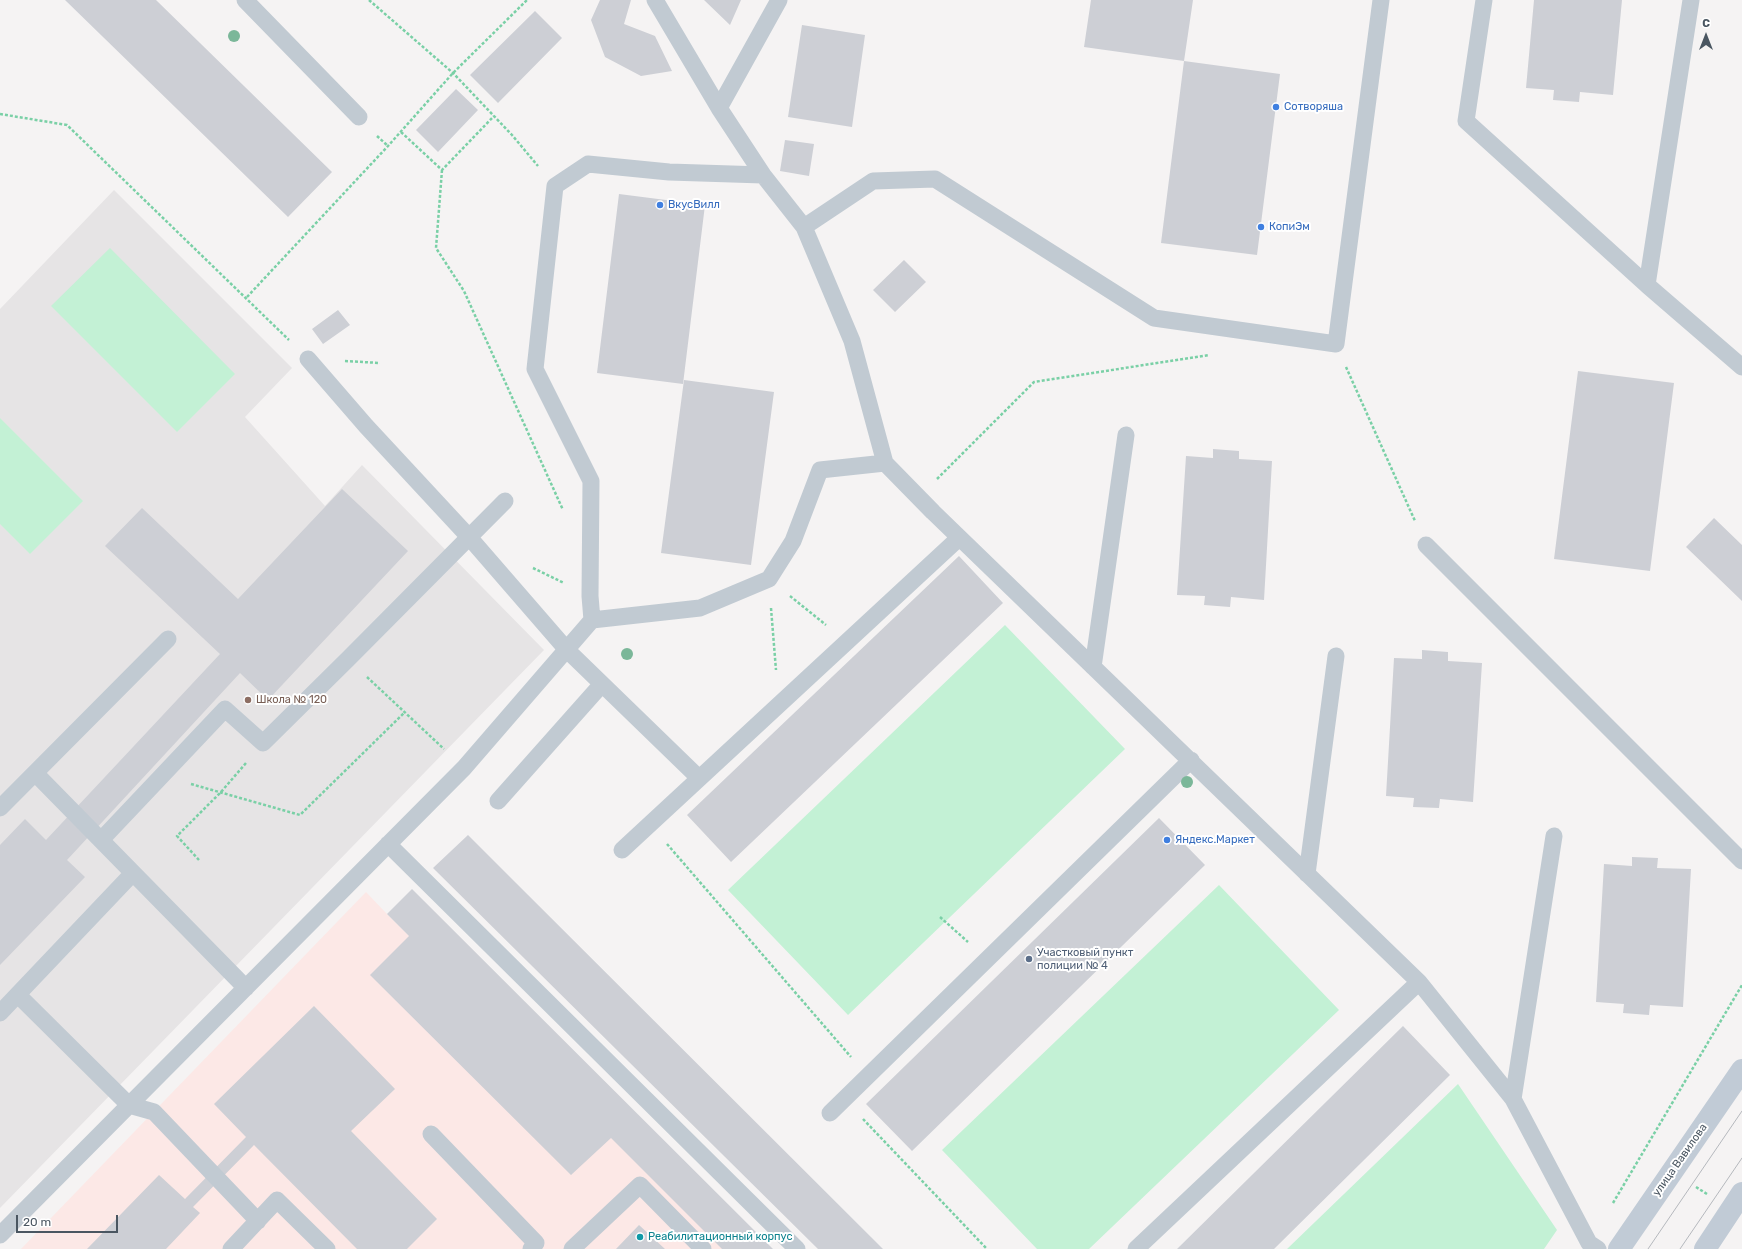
<!DOCTYPE html>
<html>
<head>
<meta charset="utf-8">
<style>
	body { margin:0 }
	#map { position:relative; width:1742px; height:1249px; overflow:hidden; background:#f5f3f3; font-family:Rubik,sans-serif }
	canvas { display:block }
	.north { position:absolute; left:1686px; top:16px; width:40px; height:40px; -webkit-text-stroke:3px #fff; paint-order:stroke; rotate:0deg; font-size:11px; font-weight:700; line-height:16px; text-align:center; color:#4a5661 }
	.north::after { content:''; display:block; margin:auto; width:14px; height:18px; background:#4a5661; clip-path:polygon(50% 0,100% 100%,50% 72%,0 100%) }
	.scale { position:absolute; left:16px; top:1215px; width:102px; height:18px; box-sizing:border-box; border:2px solid #4a5661; border-top:0; padding-left:5px; font-size:12px; line-height:14px; white-space:nowrap; color:#4a5661; -webkit-text-stroke:3px #fff; paint-order:stroke }
</style>
</head>
<body>
<div id="map">
<canvas width="1742" height="1249"></canvas>
<div class="north">С</div>
<div class="scale">20 m</div>
</div>
<script>
const c = document.querySelector('canvas').getContext('2d');
c.lineJoin = 'round';
function fill(path, color) { c.fillStyle = color; c.fill(path, 'evenodd'); }
const shape = rows => new Path2D(rows.map(r => 'M' + r).join(''));
function strokePath(path, color, width, dash) { c.strokeStyle = color; c.lineWidth = width; c.lineCap = dash ? 'butt' : 'round'; c.setLineDash(dash || []); c.stroke(path); }
function write(font, color, halo, rows, align = 'center') {
  c.font = font + ' Rubik,sans-serif'; c.lineWidth = 4; c.setLineDash([]); c.textBaseline = 'middle'; c.strokeStyle = halo; c.fillStyle = color; for (const [text, x, y, turn = 0] of rows) {
    c.save(); c.translate(x, y); c.rotate((+turn || 0) * Math.PI / 180); c.textAlign = isNaN(turn) ? turn : align; if (halo) c.strokeText(text, 0, 0); c.fillText(text, 0, 0); c.restore();
  }
}
fill(shape([
	[114,190,292,368,245,417,325,506,362,465,544,650,0,1208,0,309]
]), '#e6e4e5');
fill(shape([
	[366,892,387,914,727,1249,21,1249]
]), '#fce8e6');
fill(shape([
	[110,248,235,374,177,432,51,306],
	[0,418,83,501,30,554,0,524],
	[1005,625,1125,749,848,1015,728,890],
	[1219,885,1339,1010,1089,1249,1037,1249,942,1150],
	[1458,1084,1557,1230,1544,1249,1287,1249]
]), '#c3f1d5');
fill(shape([
	[65,0,156,0,332,172,288,217],
	[600,0,631,0,624,24,655,36,672,71,641,76,605,57,591,20],
	[704,0,741,0,730,25],
	[1091,0,1193,0,1184,61,1084,47],
	[1534,0,1622,0,1613,95,1580,92,1579,102,1553,100,1554,90,1526,88],
	[535,11,562,38,498,103,470,75],
	[802,25,865,35,852,127,788,117],
	[1184,61,1280,74,1257,255,1161,243],
	[456,89,478,110,438,152,416,130],
	[785,140,814,144,809,176,780,171],
	[619,194,705,205,683,384,597,373],
	[904,260,926,282,895,312,873,290],
	[338,310,350,325,323,344,312,329],
	[1578,371,1674,383,1650,571,1554,559],
	[684,380,774,392,751,565,661,553],
	[1213,449,1239,451,1239,459,1272,461,1264,600,1231,597,1230,607,1204,605,1205,596,1177,595,1186,456,1213,458],
	[342,489,408,551,268,700,240,673,67,860,85,877,0,965,0,845,25,819,46,840,220,654,105,546,142,508,238,599],
	[1714,518,1742,545,1742,601,1686,547],
	[959,556,1003,603,731,862,687,815],
	[1422,650,1448,652,1448,661,1482,663,1473,802,1440,799,1439,808,1413,807,1414,798,1386,796,1394,658,1422,659],
	[1159,818,1205,865,912,1151,866,1104],
	[468,835,516,883,883,1249,818,1249,433,868],
	[1632,857,1658,858,1657,868,1691,869,1683,1007,1650,1005,1649,1015,1623,1013,1624,1004,1596,1002,1604,864,1632,866],
	[412,889,773,1249,722,1249,611,1138,571,1175,370,975,409,936,387,914],
	[314,1006,395,1089,351,1131,437,1219,407,1249,357,1249,254,1145,193,1207,200,1213,166,1249,87,1249,159,1175,185,1199,246,1137,214,1104],
	[1403,1026,1450,1075,1274,1249,1177,1249],
	[639,1225,665,1249,616,1249]
]), '#cdcfd5');
strokePath(shape([
	[369,0,453,73,512,135,538,166],
	[0,114,67,125,289,340],
	[401,132,442,170,494,116],
	[377,136,388,146],
	[442,170,436,248,464,291,563,510],
	[247,297,388,146,453,73,527,0],
	[345,361,380,363],
	[1346,367,1415,521],
	[937,479,1034,382,1209,355],
	[533,568,564,583],
	[790,596,826,625],
	[771,608,776,670],
	[367,677,444,749],
	[191,784,300,815,405,712],
	[667,844,851,1057],
	[199,860,177,836,221,792,246,763],
	[940,917,968,942],
	[863,1119,987,1249],
	[1696,1187,1707,1194],
	[1613,1203,1742,985]
]), '#7ad0a6', 2.5, [3, 2]);
strokePath(shape([
	[245,0,359,117],
	[655,0,719,108],
	[779,0,719,108,763,175,804,227,852,341,885,463],
	[1484,0,1466,121,1647,285,1742,367],
	[804,227,873,181,935,179,1154,318,1336,344,1381,0],
	[1647,285,1691,0],
	[308,359,366,426,469,537,567,650,699,778],
	[1426,545,1742,861],
	[592,620,590,596,591,481,535,369,555,186,588,164,669,172,763,175],
	[1093,667,1126,435],
	[35,773,246,988],
	[498,801,602,684],
	[0,808,168,639],
	[101,840,225,709,263,743,348,659,505,501],
	[388,844,797,1249],
	[622,850,959,538],
	[1307,874,1336,656],
	[18,995,129,1105,154,1112,258,1221],
	[0,1013,133,873],
	[1513,1099,1554,836],
	[830,1113,1191,760],
	[431,1134,536,1243,531,1249],
	[0,1235,464,768,592,620,700,608,769,579,793,541,820,470,885,463,933,512,1419,982,1513,1099,1589,1243,1598,1249],
	[231,1249,277,1200,327,1249],
	[572,1249,640,1185,703,1249],
	[1136,1249,1419,982]
]), '#c1cad2', 17);
strokePath(shape([
	[1619,1249,1742,1070],
	[1705,1249,1742,1193]
]), '#c1cbd6', 22);
strokePath(shape([
	[1648,1249,1742,1111],
	[1680,1249,1742,1158]
]), '#b5b8bd', 1);
c.fillStyle = '#7bb799';
for (const [x, y] of [
	[234,36],
	[627,654],
	[1187,782]
]) { c.beginPath(); c.arc(x, y, 6, 0, 2 * Math.PI); c.fill(); }
for (const [x, y, r, color] of [
	[1276,107,4,"#3f7fe0"],
	[660,205,4,"#3f7fe0"],
	[1261,227,4,"#3f7fe0"],
	[248,700,4,"#8d6e63"],
	[1167,840,4,"#3f7fe0"],
	[1029,959,4,"#5c6f8a"],
	[640,1237,4,"#0f9aa8"]
]) { const dot = new Path2D(); dot.arc(x, y, r, 0, 2 * Math.PI); c.fillStyle = color; c.fill(dot); strokePath(dot, '#fff', 1.5); }
write('11px', '#366cbe', '#fff', [
	["Сотворяша",1284,107],
	["ВкусВилл",668,205],
	["КопиЭм",1269,227],
	["Яндекс.Маркет",1175,840]
], 'left');
write('11px', '#785e54', '#fff', [
	["Школа № 120",256,700]
], 'left');
write('11px', '#4e5e75', '#fff', [
	["Участковый пункт",1037,953],
	["полиции № 4",1037,966]
], 'left');
write('11px', '#4a5661', '#fff', [
	["улица Вавилова",1680,1160,-55]
]);
write('11px', '#0d838f', '#fff', [
	["Реабилитационный корпус",648,1237]
], 'left');
</script>
</body>
</html>
